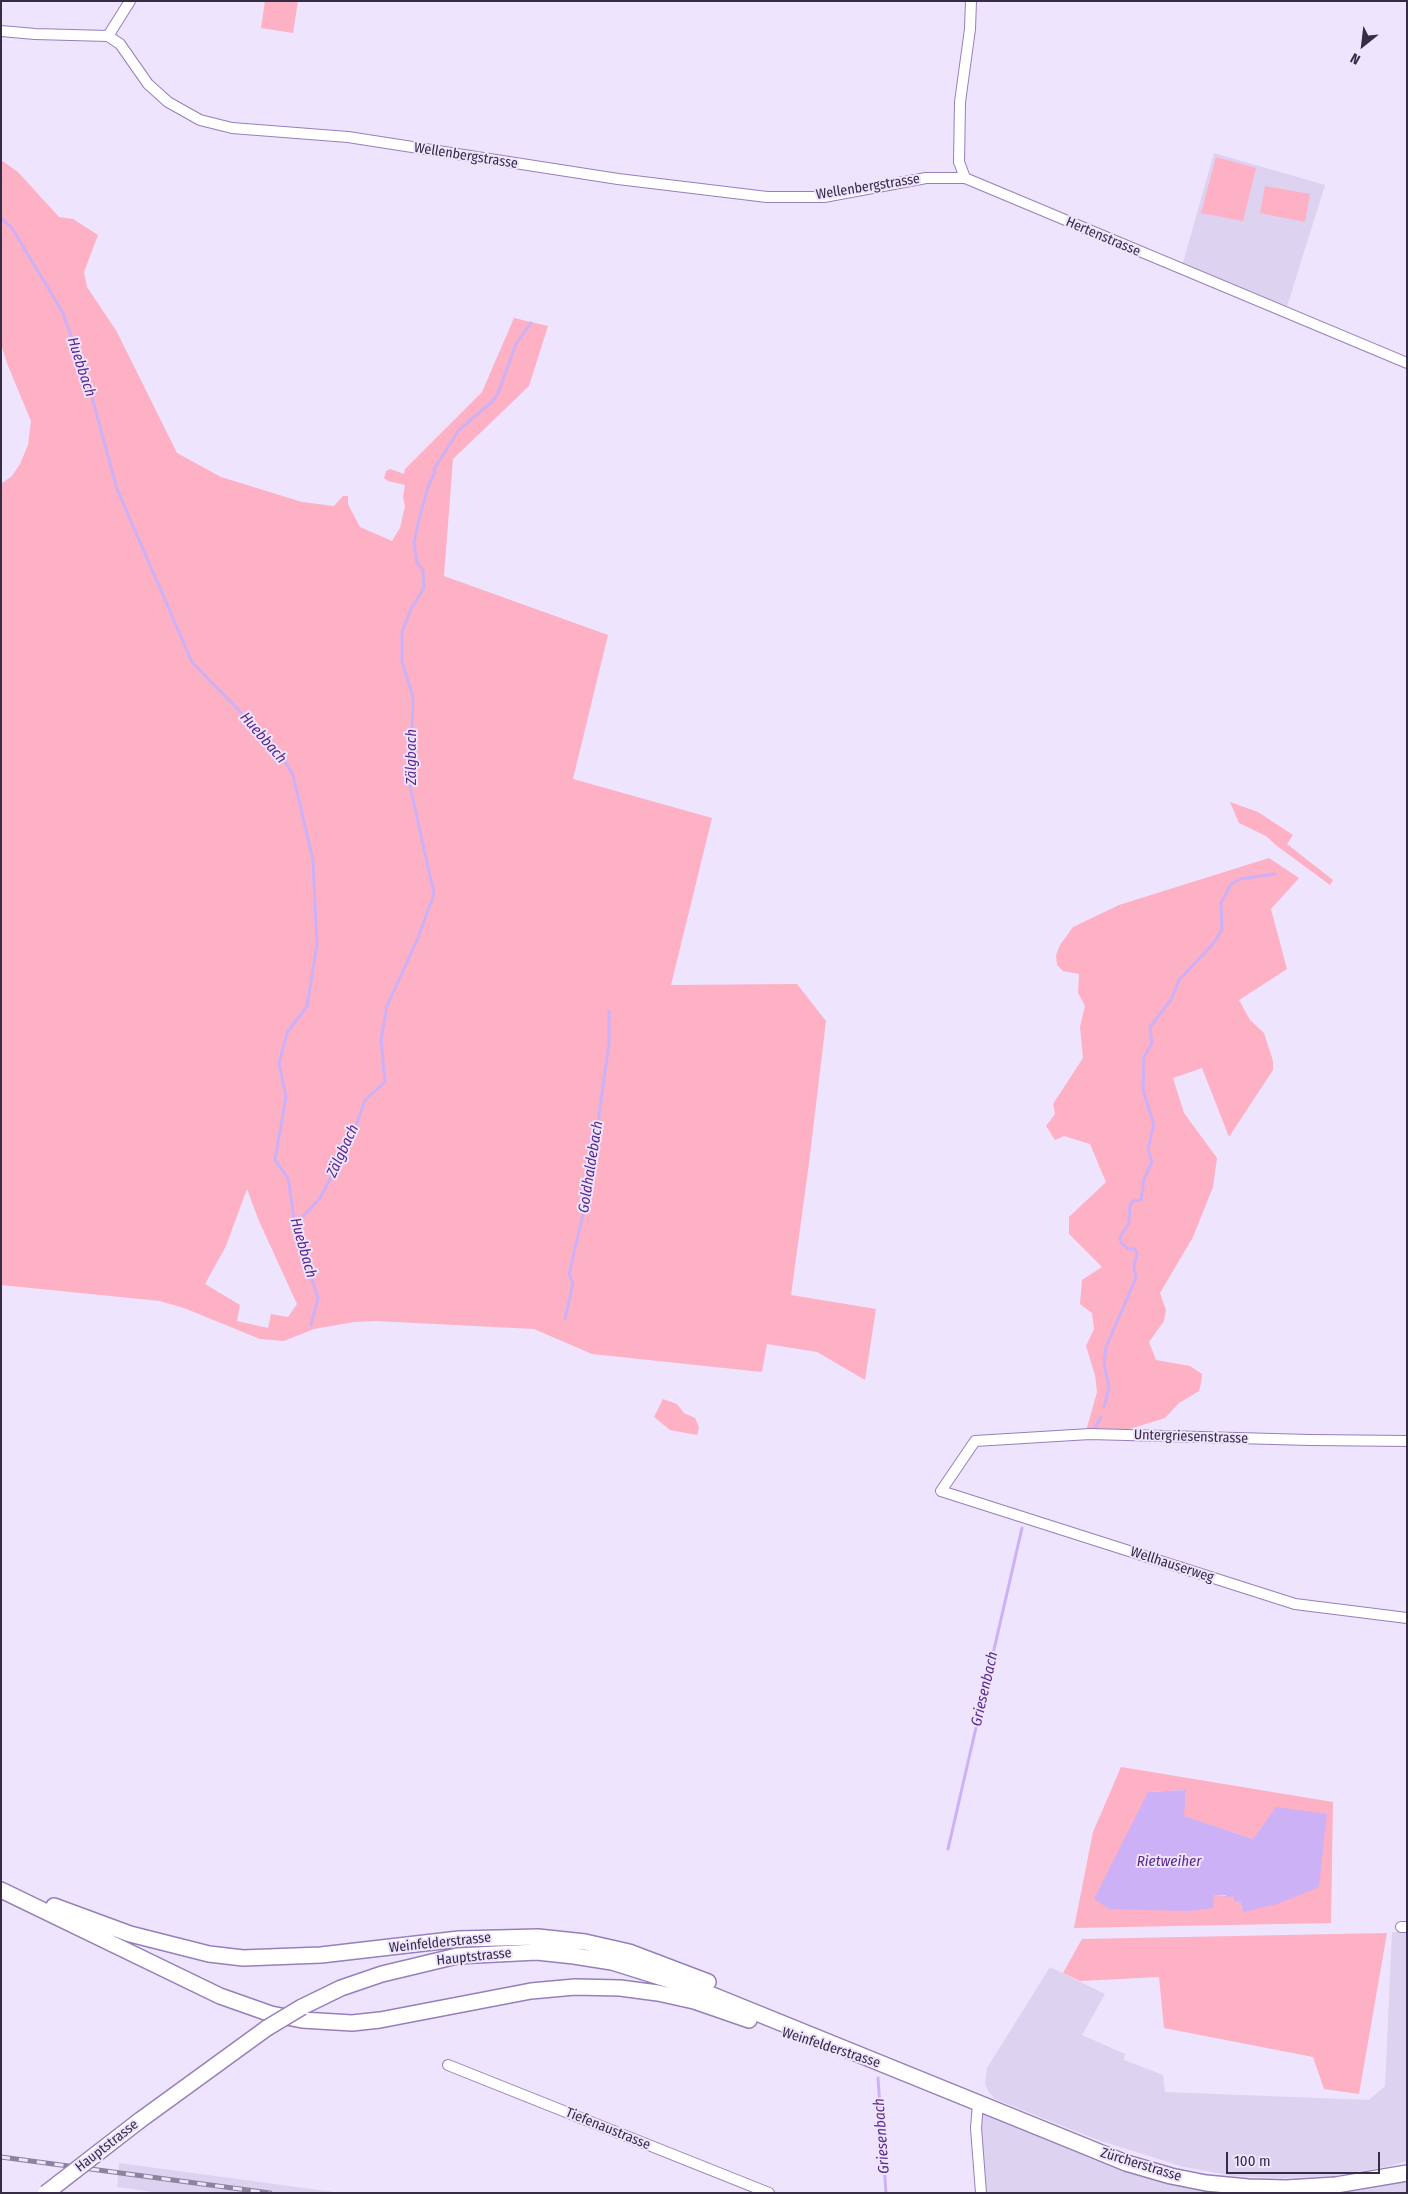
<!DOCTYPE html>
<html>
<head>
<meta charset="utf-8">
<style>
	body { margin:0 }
	#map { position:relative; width:1408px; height:2194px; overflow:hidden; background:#eee4fe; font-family:"Fira Sans Condensed",sans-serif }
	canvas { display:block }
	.frame { position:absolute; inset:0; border:2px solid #362c45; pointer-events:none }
	.north { position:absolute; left:1338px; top:20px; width:50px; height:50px; -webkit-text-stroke:4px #eee4fe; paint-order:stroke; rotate:209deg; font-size:14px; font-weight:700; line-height:20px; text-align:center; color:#362c45 }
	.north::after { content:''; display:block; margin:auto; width:18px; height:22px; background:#362c45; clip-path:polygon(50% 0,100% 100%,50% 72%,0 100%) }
	.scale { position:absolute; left:1226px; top:2152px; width:154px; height:22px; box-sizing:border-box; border:2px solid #362c45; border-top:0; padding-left:6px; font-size:15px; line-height:18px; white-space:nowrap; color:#362c45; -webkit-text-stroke:4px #eee4fe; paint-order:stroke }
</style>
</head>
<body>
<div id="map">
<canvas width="1408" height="2194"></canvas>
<div class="frame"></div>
<div class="north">N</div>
<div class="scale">100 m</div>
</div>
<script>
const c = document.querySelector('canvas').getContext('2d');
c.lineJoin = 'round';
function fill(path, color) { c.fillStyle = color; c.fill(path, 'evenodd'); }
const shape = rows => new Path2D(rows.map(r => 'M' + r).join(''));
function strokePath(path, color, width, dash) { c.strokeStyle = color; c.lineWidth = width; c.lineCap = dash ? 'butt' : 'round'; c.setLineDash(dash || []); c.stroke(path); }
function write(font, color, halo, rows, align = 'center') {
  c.font = font + ' "Fira Sans Condensed",sans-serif'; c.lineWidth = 4; c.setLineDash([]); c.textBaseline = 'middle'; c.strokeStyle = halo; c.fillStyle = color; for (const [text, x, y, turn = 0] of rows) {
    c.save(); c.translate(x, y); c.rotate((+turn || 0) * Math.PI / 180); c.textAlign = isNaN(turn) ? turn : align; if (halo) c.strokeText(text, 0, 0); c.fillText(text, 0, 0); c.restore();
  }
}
fill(shape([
	[1214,153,1325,185,1285,313,1181,270],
	[1392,1932,1407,1932,1407,2161,1385,2167,1333,2176,1280,2178,1234,2176,1184,2167,1098,2140,995,2099,988,2091,985,2083,987,2068,1050,1967,1105,1994,1082,2035,1125,2054,1124,2060,1163,2075,1165,2092,1369,2100,1385,2086],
	[978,2103,1126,2163,1248,2187,1407,2173,1407,2193,981,2193],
	[119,2163,341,2193,160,2193,117,2187]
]), '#ddd2ef');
fill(shape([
	[265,1,298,1,293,33,261,28],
	[1216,157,1256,168,1243,221,1201,213],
	[1,160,18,172,59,217,73,219,98,235,84,272,87,287,117,332,177,453,221,477,302,502,334,506,343,496,348,496,348,504,360,527,392,541,400,528,405,506,403,497,405,485,388,481,384,478,386,471,390,469,404,474,405,469,482,392,514,318,548,326,529,386,453,459,444,576,608,635,573,779,712,818,671,985,797,984,826,1021,809,1163,791,1295,876,1309,865,1380,817,1352,767,1344,762,1372,592,1354,534,1329,376,1321,354,1322,314,1329,284,1341,260,1339,184,1308,160,1301,1,1285,1,484,12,476,20,464,28,445,31,421,8,366,1,344],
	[247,1189,259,1221,297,1304,288,1317,271,1314,268,1328,237,1321,240,1305,205,1284,226,1246],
	[1265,186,1310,194,1305,222,1260,213],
	[1230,802,1258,812,1293,835,1287,844,1333,880,1330,885,1277,846,1266,836,1239,823],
	[1269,858,1299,878,1271,909,1287,969,1239,1000,1250,1020,1264,1033,1273,1061,1273,1070,1229,1137,1202,1068,1173,1078,1184,1113,1217,1158,1213,1187,1193,1237,1160,1293,1166,1310,1164,1321,1149,1342,1156,1360,1190,1366,1202,1374,1201,1383,1199,1391,1179,1403,1165,1418,1123,1431,1086,1431,1097,1392,1095,1375,1086,1346,1094,1329,1092,1313,1080,1304,1082,1280,1102,1267,1069,1234,1069,1217,1106,1182,1090,1144,1064,1136,1055,1140,1046,1126,1055,1114,1053,1104,1083,1058,1080,1027,1085,1006,1078,993,1079,974,1063,971,1057,965,1056,955,1060,945,1073,927,1119,905],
	[663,1399,677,1404,684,1413,695,1418,699,1427,697,1435,670,1430,654,1417],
	[1121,1767,1333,1802,1331,1923,1074,1928,1093,1832],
	[1186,1790,1183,1816,1253,1839,1243,1912,1240,1901,1234,1896,1214,1895,1148,1792],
	[1387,1933,1359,2094,1324,2089,1313,2057,1164,2028,1159,1977,1080,1981,1063,1973,1082,1939]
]), '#feb0c4');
fill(shape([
	[1186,1790,1184,1816,1253,1839,1276,1807,1327,1814,1319,1887,1277,1904,1243,1912,1240,1901,1234,1902,1234,1896,1226,1897,1226,1895,1214,1895,1213,1908,1190,1911,1109,1909,1094,1899,1148,1792]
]), '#cdb1f7');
strokePath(shape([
	[1,218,12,228,62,311,87,379,117,489,192,662,280,753,293,775,313,860,317,945,307,1006,287,1033,279,1064,286,1097,275,1160,288,1178,295,1225,318,1298,311,1325],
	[295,1225,320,1198,351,1140,365,1100,385,1082,381,1040,387,1006,418,938,434,894,410,786,413,697,402,662,402,632,411,609,424,588,423,570,417,563,414,543,419,519,429,484,435,472,434,469,459,430,493,401,498,393,516,344,531,323],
	[565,1319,573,1283,569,1274,588,1194,609,1043,609,1011],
	[1104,1407,1109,1388,1104,1363,1106,1347,1136,1278,1134,1266,1137,1253,1135,1249,1128,1249,1121,1242,1120,1237,1129,1223,1130,1205,1133,1201,1141,1200,1144,1179,1152,1162,1148,1149,1154,1125,1143,1090,1144,1057,1152,1043,1150,1027,1171,1000,1179,980,1213,944,1222,930,1221,903,1231,884,1240,879,1275,874],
	[1095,1428,1101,1417],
	[948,1849,1022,1528],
	[878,2078,886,2193]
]), '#cdb1f7', 3);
const street = shape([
	[971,1,970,29,960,102,959,162,965,178,1407,363],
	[1,31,35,34,108,36,120,44,148,84,168,102,200,120,232,128,348,137,618,179,767,197,824,197,926,178,965,178],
	[108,36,130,1],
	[1407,1441,1310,1440,1090,1434,975,1441,941,1491,1295,1604,1407,1618],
	[1401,1927,1407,1927],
	[448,2065,769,2193],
	[978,2103,976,2128,981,2193]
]);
const primary = shape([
	[1,1890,220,1996,271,2014,302,2020,352,2023,380,2020,531,1991,575,1987,620,1988,658,1993,694,2001,749,2020],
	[54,1906,130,1934,209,1954,243,1958,321,1955,459,1939,538,1937,585,1942,629,1952,708,1982],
	[302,2007,341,1988,382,1974,457,1956,537,1952,574,1956,612,1962,695,1988,1082,2145,1126,2163,1171,2176,1206,2183,1248,2187,1286,2188,1336,2185,1407,2173],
	[139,2121,267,2028]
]);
strokePath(street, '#977fbb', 12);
strokePath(primary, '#977fbb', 18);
strokePath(street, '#fff', 10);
strokePath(primary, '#fff', 15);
const rail = shape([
	[1,2157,270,2193]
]);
strokePath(rail, '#8d839c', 5);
strokePath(rail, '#eee4fe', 3, [9]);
const primaryBridge = shape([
	[267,2028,302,2007],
	[46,2193,139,2121]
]);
strokePath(primaryBridge, '#977fbb', 18, []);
strokePath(primaryBridge, '#fff', 15);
write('14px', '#362c45', '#eee4fe', [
	["Wellenbergstrasse",466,156,9],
	["Wellenbergstrasse",868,187,-9],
	["Hertenstrasse",1103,237,23],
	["Untergriesenstrasse",1191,1437,2],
	["Wellhauserweg",1172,1565,18],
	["Weinfelderstrasse",440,1943,-6],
	["Hauptstrasse",474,1957,-6],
	["Weinfelderstrasse",831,2048,18],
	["Tiefenaustrasse",608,2129,22],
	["Hauptstrasse",107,2146,-38],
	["Zürcherstrasse",1141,2165,17]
]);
write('italic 15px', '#5a298c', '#eee4fe', [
	["Huebbach",81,367,72],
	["Huebbach",263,738,49],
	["Zälgbach",412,757,-90],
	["Zälgbach",343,1151,-65],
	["Goldhaldebach",591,1167,-81],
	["Huebbach",303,1248,74],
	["Griesenbach",985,1689,-77],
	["Rietweiher",1169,1862],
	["Griesenbach",882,2136,-94]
]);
</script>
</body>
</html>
